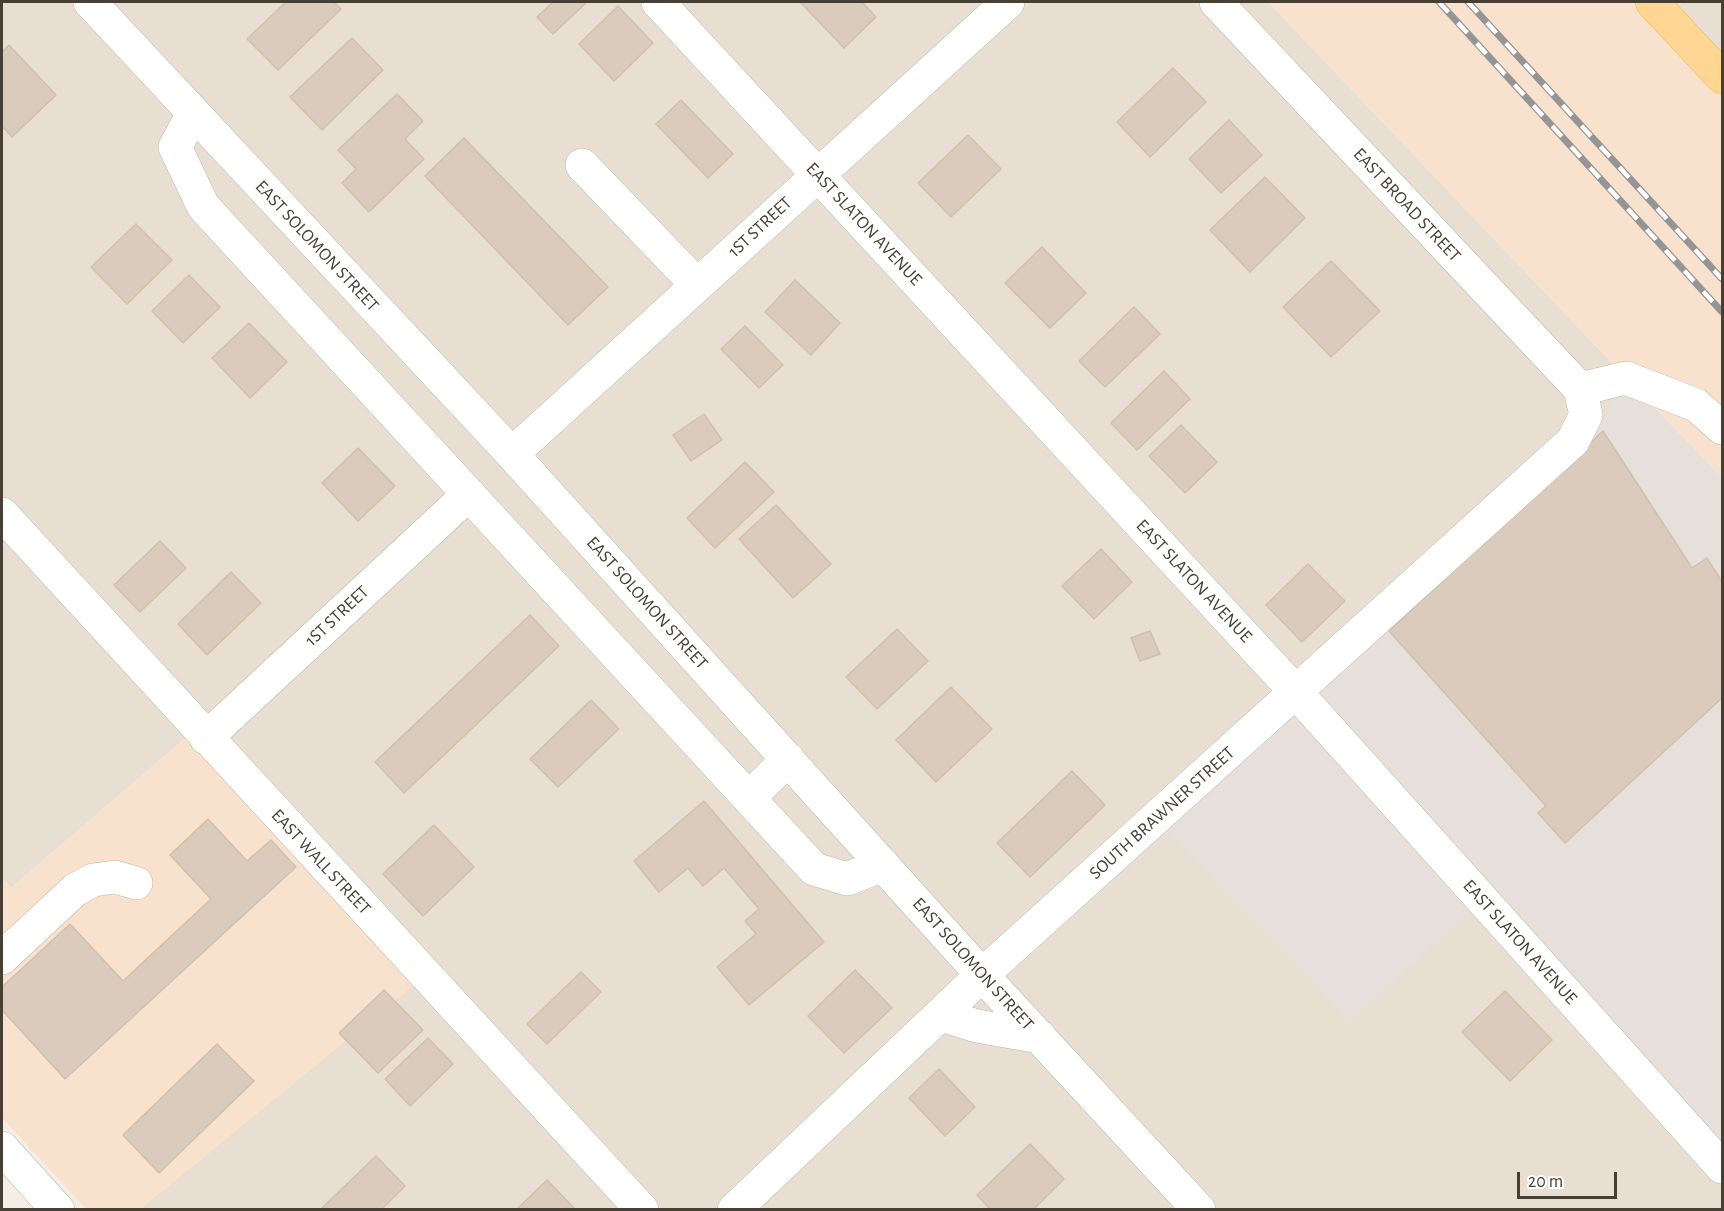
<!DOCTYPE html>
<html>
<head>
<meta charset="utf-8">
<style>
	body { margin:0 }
	#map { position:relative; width:1724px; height:1211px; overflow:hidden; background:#f4eee5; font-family:"Alegreya Sans",sans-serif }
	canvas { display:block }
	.frame { position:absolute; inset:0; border:3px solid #473e34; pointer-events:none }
	.scale { position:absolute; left:1517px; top:1172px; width:100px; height:27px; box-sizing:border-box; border:3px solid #473e34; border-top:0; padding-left:8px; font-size:18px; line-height:21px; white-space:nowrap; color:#473e34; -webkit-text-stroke:4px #fff; paint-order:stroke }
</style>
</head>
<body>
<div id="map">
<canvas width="1724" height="1211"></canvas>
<div class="frame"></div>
<div class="scale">20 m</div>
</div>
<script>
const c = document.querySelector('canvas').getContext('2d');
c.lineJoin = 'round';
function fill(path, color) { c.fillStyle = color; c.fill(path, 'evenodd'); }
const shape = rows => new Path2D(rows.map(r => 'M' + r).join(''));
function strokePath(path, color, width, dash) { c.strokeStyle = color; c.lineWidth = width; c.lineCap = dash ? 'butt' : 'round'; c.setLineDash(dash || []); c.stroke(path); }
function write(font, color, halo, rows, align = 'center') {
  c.font = font + ' "Alegreya Sans",sans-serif'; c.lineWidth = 5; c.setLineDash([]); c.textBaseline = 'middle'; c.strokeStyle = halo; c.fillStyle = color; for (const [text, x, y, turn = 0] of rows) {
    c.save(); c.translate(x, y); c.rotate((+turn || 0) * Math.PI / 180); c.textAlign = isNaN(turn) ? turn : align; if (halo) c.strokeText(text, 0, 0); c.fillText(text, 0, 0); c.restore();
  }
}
fill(shape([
	[2,2,1268,2,1634,386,1289,706,1722,1175,1722,1209,140,1209,418,981,190,734,11,888,2,878],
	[1645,2,1722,2,1722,86]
]), '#e8dfd2');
fill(shape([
	[1268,2,1645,2,1722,86,1722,478],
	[190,734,419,981,140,1209,86,1209,2,1118,2,878,11,888]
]), '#f8e2cd');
fill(shape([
	[1634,386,1722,478,1722,1175,1475,907,1350,1022,1159,824]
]), '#e6dfda');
const building = shape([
	[286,2,334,2,341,9,278,70,247,39,286,2],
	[553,2,587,2,553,34,537,17,553,2],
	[800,2,862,2,876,17,844,48,800,2],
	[618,6,653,43,614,81,579,44,618,6],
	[352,38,383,70,322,130,290,97,352,38],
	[9,45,56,95,12,137,2,126,2,52,9,45],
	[1173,68,1206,102,1150,157,1117,122,1173,68],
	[397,94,423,121,405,139,424,159,369,212,342,183,356,169,338,150,397,94],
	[681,100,733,154,708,178,656,124,681,100],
	[1229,120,1262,155,1221,193,1189,159,1229,120],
	[968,135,1001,169,951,217,918,183,968,135],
	[464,138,608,287,568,325,425,176,464,138],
	[1265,177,1305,218,1250,272,1210,230,1265,177],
	[136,224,172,260,127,304,91,267,136,224],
	[1042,247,1086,293,1050,328,1005,283,1042,247],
	[1331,261,1380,311,1331,357,1283,307,1331,261],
	[189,275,220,307,183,343,152,311,189,275],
	[795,280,840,323,811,355,765,312,795,280],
	[1134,307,1160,334,1105,387,1079,361,1134,307],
	[249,323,287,362,250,398,212,358,249,323],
	[745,326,783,365,759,388,721,349,745,326],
	[1164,371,1190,399,1137,450,1111,423,1164,371],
	[704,414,722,440,691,461,673,435,704,414],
	[1181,425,1217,462,1185,493,1149,456,1181,425],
	[1603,431,1692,568,1707,558,1722,582,1722,698,1565,843,1538,813,1546,806,1389,631,1603,431],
	[358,448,395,486,358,521,322,483,358,448],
	[745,462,774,492,715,548,687,518,745,462],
	[776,505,831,564,793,598,739,539,776,505],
	[160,541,186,568,140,612,114,585,160,541],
	[1101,549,1132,582,1094,619,1062,586,1101,549],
	[1308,564,1345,601,1302,642,1266,605,1308,564],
	[231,572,261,603,207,655,178,624,231,572],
	[530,615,559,646,404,793,375,762,530,615],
	[897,629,928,661,877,709,846,677,897,629],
	[1150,631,1160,654,1140,661,1131,638,1150,631],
	[951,687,992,729,936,782,896,740,951,687],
	[591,700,619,729,558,787,530,759,591,700],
	[1072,771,1105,805,1030,877,997,843,1072,771],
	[704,801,824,942,749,1005,717,967,756,934,745,921,759,909,724,868,703,886,688,868,659,892,634,861,704,801],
	[208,819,247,861,271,840,296,867,65,1079,2,1010,2,987,70,924,123,981,211,899,170,855,208,819],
	[434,825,474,867,423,916,383,874,434,825],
	[855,970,892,1008,844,1053,808,1016,855,970],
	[581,972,601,992,547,1044,527,1024,581,972],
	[384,990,423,1030,378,1073,339,1033,384,990],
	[1505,991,1552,1040,1510,1081,1462,1032,1505,991],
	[428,1038,453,1064,410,1106,385,1079,428,1038],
	[217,1044,254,1081,159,1173,123,1135,217,1044],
	[939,1069,975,1107,945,1136,909,1098,939,1069],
	[1030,1144,1064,1179,1033,1210,991,1210,977,1195,1030,1144],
	[376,1156,405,1186,381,1210,320,1210,376,1156],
	[547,1180,576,1210,516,1210,547,1180]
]);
fill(building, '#dacbbc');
strokePath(building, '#d2c0ac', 1.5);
const minor = shape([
	[90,2,512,454,982,975,1199,1210],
	[658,2,1295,691,1722,1167],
	[193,114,175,147,203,206,814,869,847,879,883,865],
	[582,165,697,285],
	[1580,389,1626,378,1696,405,1722,428],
	[512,454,1008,2],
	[2,514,642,1210],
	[206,738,469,494],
	[749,798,788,759],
	[2,958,75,890,93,880,115,877,136,883],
	[941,1015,977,1026,1040,1037],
	[2,1148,58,1210],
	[734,1210,982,975,1573,441,1586,415,1580,389,1216,2]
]);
const major = shape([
	[1652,2,1722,77]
]);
strokePath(minor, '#c0b5a6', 34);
strokePath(major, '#eeb458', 34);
strokePath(minor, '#fff', 33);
strokePath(major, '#ffd693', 33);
const rail = shape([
	[1439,2,1722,312],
	[1468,2,1722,279]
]);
strokePath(rail, '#959595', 7);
strokePath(rail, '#fff', 4.5, [14]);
write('18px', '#473e34', '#fff', [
	["EAST BROAD STREET",1407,205,47],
	["EAST SLATON AVENUE",864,224,47],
	["1ST STREET",760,227,-43],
	["EAST SOLOMON STREET",317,246,47],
	["EAST SLATON AVENUE",1194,581,47],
	["EAST SOLOMON STREET",647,603,48],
	["1ST STREET",337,616,-43],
	["SOUTH BRAWNER STREET",1162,813,-42],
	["EAST WALL STREET",321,862,47],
	["EAST SLATON AVENUE",1520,942,48],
	["EAST SOLOMON STREET",973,964,48]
]);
</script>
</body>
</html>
